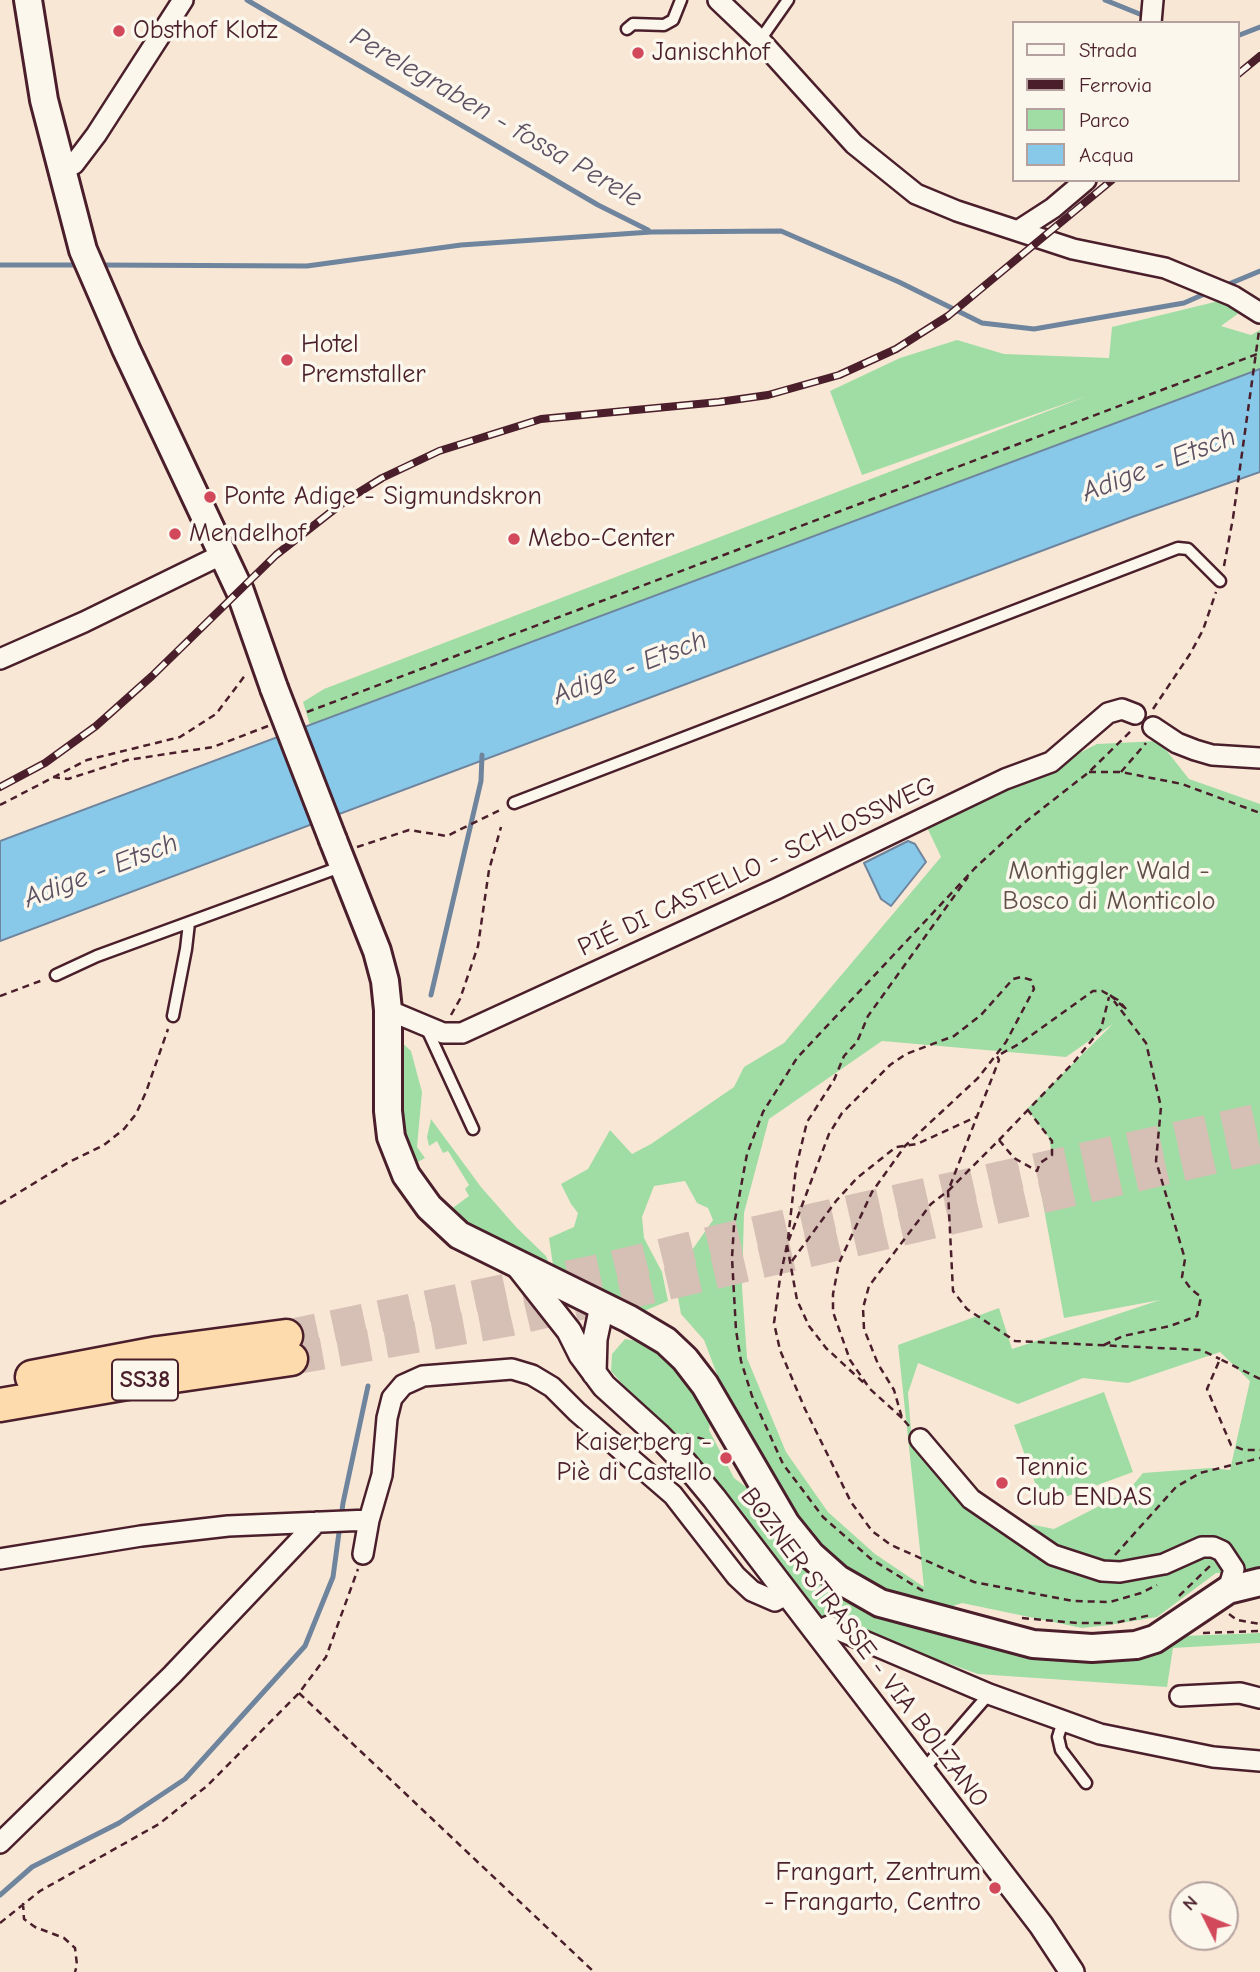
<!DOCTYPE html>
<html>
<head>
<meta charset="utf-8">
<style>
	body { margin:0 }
	#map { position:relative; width:1260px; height:1972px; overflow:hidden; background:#f9e7d6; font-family:"Comic Neue",sans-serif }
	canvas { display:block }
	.legend { position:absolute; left:1012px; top:21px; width:228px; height:161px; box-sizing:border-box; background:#fbf7ec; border:2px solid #b4a19f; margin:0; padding:9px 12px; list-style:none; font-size:21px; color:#4a1f2b }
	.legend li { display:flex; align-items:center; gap:14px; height:35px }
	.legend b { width:35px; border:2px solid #b4a19f }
	.north { position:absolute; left:1169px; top:1881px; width:70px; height:70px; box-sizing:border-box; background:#fbf7ec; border:2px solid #b4a19f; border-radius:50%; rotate:313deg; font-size:19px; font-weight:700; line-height:28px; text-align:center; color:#4a1f2b }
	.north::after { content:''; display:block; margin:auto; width:24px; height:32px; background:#d1495b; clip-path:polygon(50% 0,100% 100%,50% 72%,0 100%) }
</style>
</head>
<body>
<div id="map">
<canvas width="1260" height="1972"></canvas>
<ul class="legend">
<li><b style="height:9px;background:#fbf7ec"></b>Strada</li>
<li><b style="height:9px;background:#4a1f2b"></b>Ferrovia</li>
<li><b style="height:19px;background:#a0dda4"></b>Parco</li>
<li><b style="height:19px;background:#88c9e9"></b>Acqua</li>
</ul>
<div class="north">N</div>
</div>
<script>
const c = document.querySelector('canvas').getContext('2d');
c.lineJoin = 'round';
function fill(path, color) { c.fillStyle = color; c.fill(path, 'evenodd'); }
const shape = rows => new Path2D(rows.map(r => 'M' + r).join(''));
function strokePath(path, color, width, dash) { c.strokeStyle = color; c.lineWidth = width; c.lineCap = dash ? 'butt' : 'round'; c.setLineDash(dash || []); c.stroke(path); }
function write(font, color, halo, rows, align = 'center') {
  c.font = font + ' "Comic Neue",sans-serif'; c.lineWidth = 7; c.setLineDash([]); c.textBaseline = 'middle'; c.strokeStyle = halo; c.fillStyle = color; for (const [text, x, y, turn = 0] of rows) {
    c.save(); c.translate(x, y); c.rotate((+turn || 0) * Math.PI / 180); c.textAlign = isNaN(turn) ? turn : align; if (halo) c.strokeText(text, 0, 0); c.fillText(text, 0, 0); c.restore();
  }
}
fill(shape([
	[1227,299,1236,305,1239,313,1221,326,1251,335,1260,330,1260,369,310,725,303,702,324,689,1087,396,862,475,830,391,900,358,957,340,1004,354,1109,358,1112,327],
	[1159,741,1189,779,1260,804,1260,1573,1216,1573,1157,1617,1109,1625,1082,1628,962,1603,941,1610,881,1590,844,1570,809,1546,735,1422,704,1340,681,1314,672,1265,683,1263,713,1220,708,1208,697,1203,685,1181,654,1186,642,1217,644,1238,662,1272,668,1301,644,1311,553,1265,549,1238,574,1227,578,1213,571,1204,561,1184,588,1169,610,1130,632,1154,651,1144,734,1087,744,1067,784,1043,941,857,925,823,1050,768,1097,744],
	[1113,1024,1027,1109,1049,1138,1052,1154,1037,1171,1064,1318,1160,1300,1012,1349,999,1308,898,1345,924,1587,875,1554,828,1512,786,1452,747,1358,742,1287,744,1213,769,1119,882,1041,1066,1057],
	[1220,1352,1250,1381,1230,1470,1210,1468,1143,1473,1127,1492,1054,1529,999,1518,912,1443,908,1393,918,1363,1018,1404,1083,1378,1128,1383],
	[398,1039,411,1051,422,1092,417,1147,425,1158,414,1164,404,1144,399,1119],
	[431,1119,481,1187,517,1228,546,1256,551,1269,475,1229,450,1210,469,1196,465,1189,469,1185,448,1151,443,1153,437,1141,429,1146,427,1137],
	[625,1339,649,1343,683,1370,711,1415,709,1430,734,1478,758,1496,833,1589,1051,1656,1183,1636,1260,1633,1260,1643,1173,1648,1167,1687,978,1674,821,1618,797,1601,717,1487,678,1438,639,1403,611,1371,612,1354],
	[1104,1392,1133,1472,1043,1505,1014,1425]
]), '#a0dda4');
const water = shape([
	[1260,369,1260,472,1132,517,0,941,0,841,1260,369],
	[908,841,915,844,926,862,891,906,881,899,864,863,908,841]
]);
fill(water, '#88c9e9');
strokePath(water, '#6f859d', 2);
strokePath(shape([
	[247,0,598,205,648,230],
	[1105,0,1147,17],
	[1237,36,1260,27],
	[0,265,81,265],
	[98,265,307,266,461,245,651,232,781,231,899,282,982,323,1034,329,1184,303,1209,292],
	[1224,286,1260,271],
	[431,995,481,781,482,755],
	[0,1895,32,1867,119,1823,185,1779,305,1646,333,1577,343,1503,368,1386]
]), '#6f859d', 5);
strokePath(shape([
	[286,1336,600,1270,721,1240,1260,1119],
	[291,1359,511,1320,1260,1147]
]), '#d6bfb4', 32, [32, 16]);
const service = shape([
	[627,29,633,24,664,25,673,20,681,0],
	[760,40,788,0],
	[514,803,1178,548,1188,549,1220,581],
	[56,975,97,956,343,866],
	[173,1016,186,949,189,923],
	[426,1027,473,1129],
	[1063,1721,1058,1737,1061,1750,1086,1783],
	[923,1770,989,1694]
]);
const minor = shape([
	[718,0,760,40,854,144,916,194,957,211,1073,249,1165,268,1233,296,1260,313],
	[1151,23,1153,0],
	[63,169,74,164,96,135,183,0],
	[1019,230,1053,208,1086,180],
	[0,659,84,622,223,554],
	[1153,727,1177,743,1195,750,1212,755,1260,758],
	[388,1010,443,1033,462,1033,776,889,1005,779,1051,762,1108,713,1122,709,1135,714],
	[920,1439,971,1499,1053,1555,1102,1571,1120,1572,1164,1564,1202,1547,1213,1547,1222,1551,1234,1569,1228,1590],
	[363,1554,369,1520,382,1475,387,1418,392,1398,403,1385,423,1376,512,1369,532,1375,552,1387,577,1412,673,1495,736,1576,752,1591,775,1601,788,1594],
	[0,1559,141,1536,228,1526,369,1520],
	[816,1632,829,1626,989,1694,1100,1734,1213,1757,1260,1761],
	[1180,1696,1240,1693,1260,1698],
	[0,1843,172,1675,317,1522]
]);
const tertiary = shape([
	[517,1265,569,1331,581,1355,604,1386,658,1435,685,1463,714,1498,1041,1925,1072,1972],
	[594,1373,595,1339,602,1306]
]);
const secondary = shape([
	[28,0,44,100,83,250,126,349,240,591,274,688],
	[333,840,377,951,385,981,388,1010,388,1111,391,1137,406,1175,429,1207,459,1235,629,1319,666,1341,685,1359,705,1385,786,1524,811,1555,838,1579,880,1603,1033,1644,1092,1648,1136,1645,1155,1639,1228,1590,1260,1582]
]);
const trunk = shape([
	[32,1377,158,1353,286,1336],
	[0,1405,133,1382,291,1359]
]);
strokePath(service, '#4a1f2b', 15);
strokePath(minor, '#4a1f2b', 24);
strokePath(tertiary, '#4a1f2b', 28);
strokePath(secondary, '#4a1f2b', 32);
strokePath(trunk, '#4a1f2b', 37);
strokePath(shape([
	[1224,566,1233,518],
	[1153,709,1190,654,1203,630,1216,592],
	[307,712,1260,353],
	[1089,772,1121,772,1182,784,1260,813],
	[1121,772,1146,743],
	[53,777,68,779,127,760,213,747,268,726],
	[0,805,87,760,180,737,216,714,246,674],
	[357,847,409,830,447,836,502,809],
	[1110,995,1127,1010,1118,1000,1102,991,1093,991,1019,1044,997,1056,999,1060,948,1191,953,1291,967,1309,1015,1341,1201,1350,1220,1359],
	[0,996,43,980],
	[451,1015,460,999,478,946,489,870,501,827],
	[999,1140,1014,1158,1037,1171,1040,1163,1052,1155,1052,1141,1027,1109],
	[0,1204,69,1162,104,1145,124,1129,136,1114,146,1092,168,1029],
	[788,1239,796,1168,807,1122,834,1080,844,1056,857,1042,868,1016,968,877],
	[787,1245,797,1300,809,1326,826,1348,865,1384],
	[792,1261,836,1201,857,1178,896,1147,917,1144,976,1117],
	[1104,1345,1123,1336,1170,1326,1197,1316,1201,1297,1191,1289,1182,1277,1185,1259,1156,1161,1161,1107,1146,1043,1114,1001],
	[1260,1379,1220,1359,1207,1389,1231,1445,1244,1450,1260,1450],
	[902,1418,870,1389,850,1360,833,1312,833,1294,839,1263,872,1192,905,1146,978,1078,1006,1042,1034,989,1031,980,1021,977,1013,979,981,1015,954,1036,906,1054,890,1065,842,1113,829,1134,787,1245,780,1278,774,1323,780,1350,805,1409,851,1502,872,1531,891,1545,974,1582,1073,1601,1110,1602,1141,1593,1157,1585],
	[909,1426,902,1418,894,1390,878,1364,864,1329,863,1308,869,1286,931,1204,948,1191,999,1140,1074,1062,1101,1029,1109,997],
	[686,1434,713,1442],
	[1115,1555,1176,1487,1200,1473,1260,1458],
	[923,1591,871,1559,823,1517,783,1464,752,1396,741,1361,736,1330,732,1258,734,1225,747,1154,763,1112,797,1058,975,868,1024,823,1089,772,1131,731],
	[1179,1596,1210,1566],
	[1229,1614,1237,1620,1260,1624],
	[1022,1618,1077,1623,1114,1623,1151,1615],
	[1203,1633,1260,1631],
	[299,1693,594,1972],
	[23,1903,24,1919,35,1927,64,1938,75,1948,77,1965,75,1972],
	[0,1923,40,1891,159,1824,207,1786,299,1693,326,1657,358,1569]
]), '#4a1f2b', 2.5, [7, 5]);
strokePath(service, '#fbf7ec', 10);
strokePath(minor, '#fbf7ec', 19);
strokePath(tertiary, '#fbf7ec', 23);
strokePath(secondary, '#fbf7ec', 26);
strokePath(trunk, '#fedbac', 32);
const rail = shape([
	[1237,75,1260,56],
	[0,787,45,763,96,726,152,676,276,555,345,501,382,478,439,451,541,419,719,402,768,395,839,375,896,349,948,316,1112,180]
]);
strokePath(rail, '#4a1f2b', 8);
strokePath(rail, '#fbf7ec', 5, [16]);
const secondaryBridge = shape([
	[274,688,333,840]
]);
strokePath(secondaryBridge, '#4a1f2b', 32, []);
strokePath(shape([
	[1233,518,1259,331]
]), '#4a1f2b', 2.5, [7, 5]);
strokePath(secondaryBridge, '#fbf7ec', 26);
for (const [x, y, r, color] of [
	[119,31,7,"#d1495b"],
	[638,53,7,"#d1495b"],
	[287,360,7,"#d1495b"],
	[210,497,7,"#d1495b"],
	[175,534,7,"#d1495b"],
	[514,539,7,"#d1495b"],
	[726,1458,7,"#d1495b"],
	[1002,1483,7,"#d1495b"],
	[995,1888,7,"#d1495b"]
]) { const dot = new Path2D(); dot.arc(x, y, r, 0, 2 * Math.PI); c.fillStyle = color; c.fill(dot); strokePath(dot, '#fbf7ec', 2.5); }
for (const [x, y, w] of [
	[145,1380,66]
]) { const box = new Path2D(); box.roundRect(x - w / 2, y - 20.5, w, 41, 5); c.fillStyle = '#fbf7ec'; c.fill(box); strokePath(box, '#4a1f2b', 2); }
write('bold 24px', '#4a1f2b', null, [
	["SS38",145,1380]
]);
write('26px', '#4a1f2b', '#fbf7ec', [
	["Obsthof Klotz",133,31],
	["Janischhof",652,53],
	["Hotel",301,345],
	["Premstaller",301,375],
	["Ponte Adige - Sigmundskron",224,497],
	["Mendelhof",189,534],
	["Mebo-Center",528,539],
	["Kaiserberg -",712,1443,"right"],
	["Piè di Castello",712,1473,"right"],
	["Tennic",1016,1468],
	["Club ENDAS",1016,1498],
	["Frangart, Zentrum",981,1873,"right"],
	["- Frangarto, Centro",981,1903,"right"]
], 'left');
write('26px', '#4a1f2b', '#fbf7ec', [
	["PIÉ DI CASTELLO - SCHLOSSWEG",757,867,-25],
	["BOZNER STRASSE - VIA BOLZANO",864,1648,53]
]);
write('26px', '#604e49', '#fbf7ec', [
	["Montiggler Wald -",1109,872],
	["Bosco di Monticolo",1109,902]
]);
write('italic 28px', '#5d5264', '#fbf7ec', [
	["Perelegraben - fossa Perele",496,118,30],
	["Adige - Etsch",1159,465,-21],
	["Adige - Etsch",630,668,-21],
	["Adige - Etsch",101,871,-21]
]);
</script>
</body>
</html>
